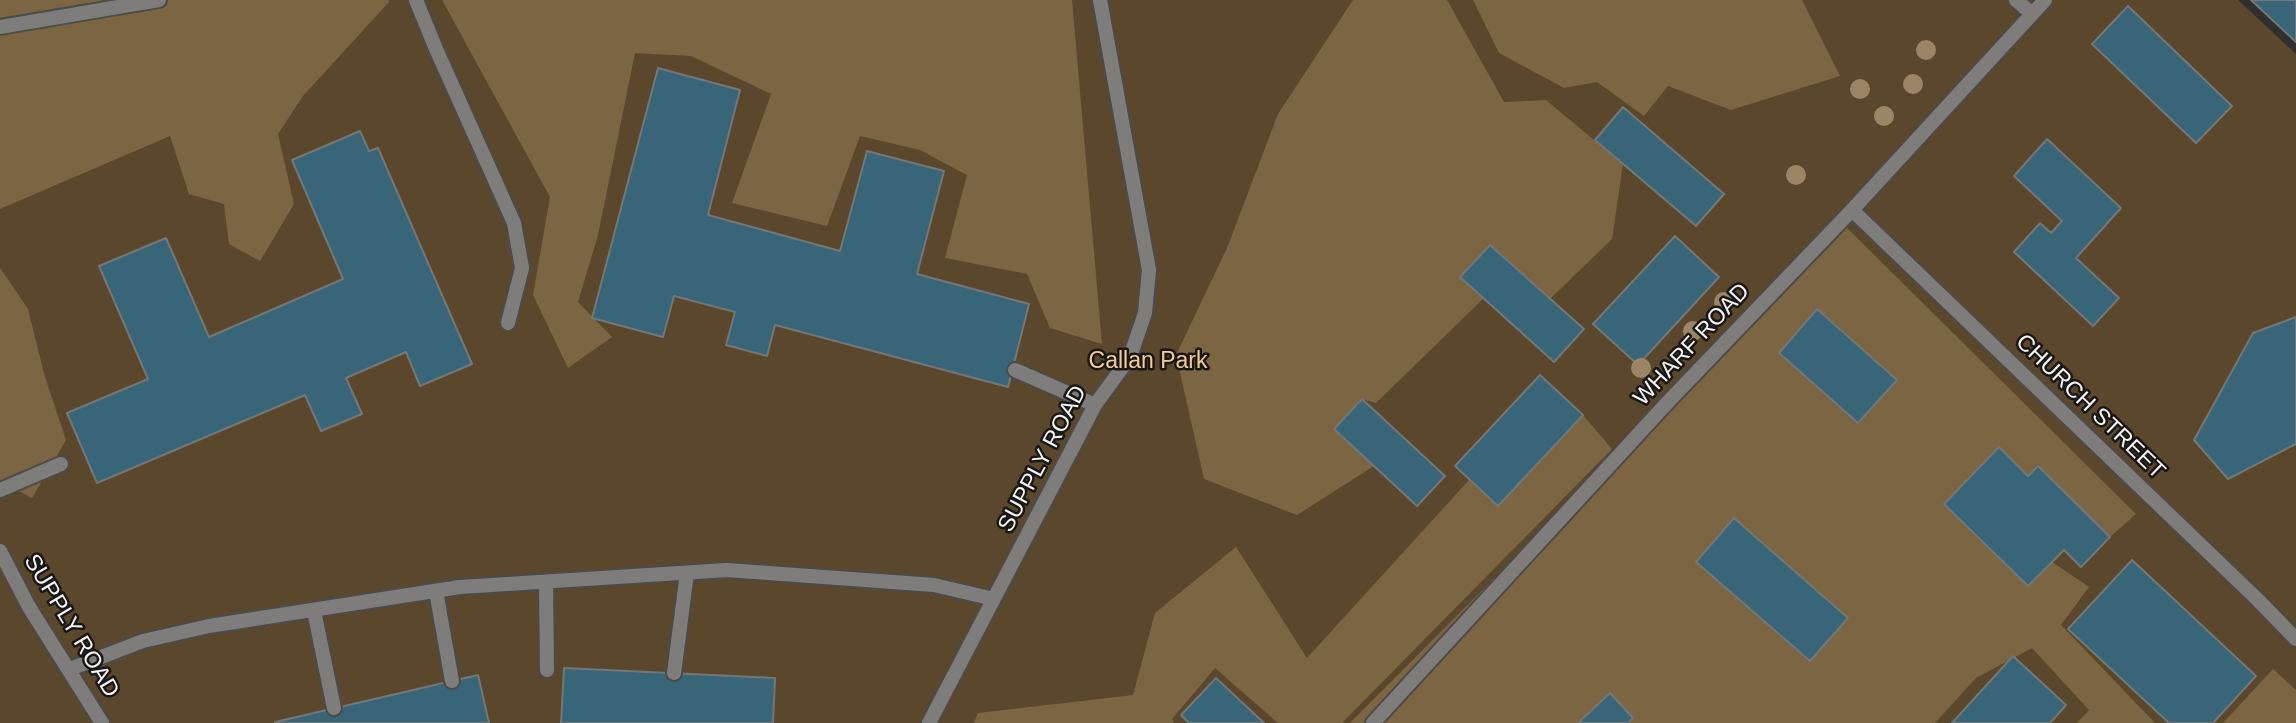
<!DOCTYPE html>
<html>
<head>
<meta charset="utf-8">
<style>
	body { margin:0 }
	canvas { display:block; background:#312f2d }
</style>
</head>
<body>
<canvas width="2296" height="723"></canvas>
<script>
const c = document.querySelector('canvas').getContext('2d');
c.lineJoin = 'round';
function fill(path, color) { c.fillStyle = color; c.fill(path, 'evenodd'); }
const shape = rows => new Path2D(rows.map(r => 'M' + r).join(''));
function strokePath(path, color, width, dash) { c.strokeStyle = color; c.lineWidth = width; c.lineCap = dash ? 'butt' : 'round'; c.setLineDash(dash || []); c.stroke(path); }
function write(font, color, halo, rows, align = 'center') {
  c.font = font + ' Arial,sans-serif'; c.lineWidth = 5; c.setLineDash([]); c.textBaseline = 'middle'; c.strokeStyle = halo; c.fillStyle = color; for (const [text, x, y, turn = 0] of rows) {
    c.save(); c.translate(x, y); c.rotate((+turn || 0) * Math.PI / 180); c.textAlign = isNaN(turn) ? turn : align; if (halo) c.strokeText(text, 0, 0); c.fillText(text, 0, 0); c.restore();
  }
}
fill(shape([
	[0,0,2238,0,2296,54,2296,723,0,723]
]), '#5b472b');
fill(shape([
	[0,0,388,0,389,2,303,96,278,134,294,204,260,261,229,244,224,204,189,194,170,136,0,209],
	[442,0,1072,0,1102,344,1050,328,1027,274,945,258,967,175,920,150,860,136,827,226,732,203,771,94,691,56,635,53,598,235,578,302,612,337,568,368,533,295,550,197],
	[1353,0,1447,0,1504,102,1546,100,1623,164,1612,239,1550,299,1490,245,1484,298,1376,403,1361,399,1334,429,1374,466,1297,515,1204,479,1176,355,1227,248,1278,114],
	[1473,0,1802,0,1840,76,1731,110,1668,86,1644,116,1597,82,1564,88,1499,53],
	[1845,226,2136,514,2110,537,2039,467,2028,586,2052,562,2089,587,2061,625,2155,723,2077,723,2089,710,2032,648,1976,678,1935,723,1350,723],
	[0,268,28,309,45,377,66,440,32,498,0,481],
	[1583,415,1612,449,1342,723,1278,723,1215,668,1172,719,1174,723,974,723,978,713,1133,695,1155,613,1236,547,1307,658,1469,480,1498,506],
	[2273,669,2296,690,2296,723,2223,723]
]), '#7c6542');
const building = shape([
	[2251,0,2296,0,2296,42,2251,0],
	[2128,6,2232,106,2196,143,2092,44,2128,6],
	[658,68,740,90,708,215,840,251,867,151,944,171,917,274,1029,304,1008,387,775,325,767,356,726,345,735,312,674,296,663,337,592,318,658,68],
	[1623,107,1724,194,1696,226,1595,140,1623,107],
	[360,131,369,151,378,148,472,364,420,386,406,352,346,378,362,414,321,431,305,395,97,483,67,413,148,379,99,266,166,238,209,337,343,279,292,160,360,131],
	[2047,139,2121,208,2076,258,2119,298,2093,326,2014,252,2040,223,2051,233,2062,221,2014,176,2047,139],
	[1675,236,1719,277,1638,365,1593,324,1675,236],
	[1490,245,1584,329,1554,362,1460,277,1490,245],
	[1817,309,1897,380,1858,423,1779,353,1817,309],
	[2296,317,2296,444,2228,479,2194,440,2253,333,2296,317],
	[1540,375,1583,415,1498,506,1455,466,1540,375],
	[1362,399,1445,476,1417,506,1334,429,1362,399],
	[1999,447,2028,476,2038,466,2110,537,2081,567,2064,550,2028,586,1944,504,1999,447],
	[1734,518,1848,618,1810,661,1696,562,1734,518],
	[2132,560,2256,676,2213,723,2169,723,2068,629,2132,560],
	[2013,656,2066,705,2050,723,1952,723,2013,656],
	[564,668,775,678,773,723,561,723,564,668],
	[478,675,489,723,275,723,275,722,478,675],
	[1216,678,1264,723,1189,723,1181,715,1216,678],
	[1610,693,1633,718,1628,723,1578,723,1610,693]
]);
fill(building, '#386678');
strokePath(building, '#747778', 2);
const lane = shape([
	[416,0,436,49,514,223,522,268,508,323],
	[2016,0,2032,14],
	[0,27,159,0],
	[1015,370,1095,405],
	[0,490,61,464],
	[0,551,29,607,102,723],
	[546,582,547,670],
	[436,591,452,681],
	[314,611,334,708],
	[70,669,143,641,209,626,460,587,727,570,934,585,994,599],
	[674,673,687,573],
	[929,723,1095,405,1130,357,1145,313,1149,270,1100,0],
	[1373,723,1667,403,1852,210]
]);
const street = shape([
	[2045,0,1852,210,2258,600,2296,639]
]);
strokePath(lane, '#4d4b49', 18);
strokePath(street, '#4d4b49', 18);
strokePath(lane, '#7e7d7c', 14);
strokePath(street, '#7e7d7c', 14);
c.fillStyle = '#9c8564';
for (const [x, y] of [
	[1926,50],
	[1913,84],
	[1860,89],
	[1884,116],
	[1796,175],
	[1724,302],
	[1693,331],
	[1641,368]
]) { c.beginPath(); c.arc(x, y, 10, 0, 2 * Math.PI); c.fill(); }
write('23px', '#f6f5f3', '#181716', [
	["WHARF ROAD",1692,345,-47],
	["CHURCH STREET",2090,407,44],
	["SUPPLY ROAD",1043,459,-62],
	["SUPPLY ROAD",71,626,59]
]);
write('23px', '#f4cc91', '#181716', [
	["Callan Park",1148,362]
]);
</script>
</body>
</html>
